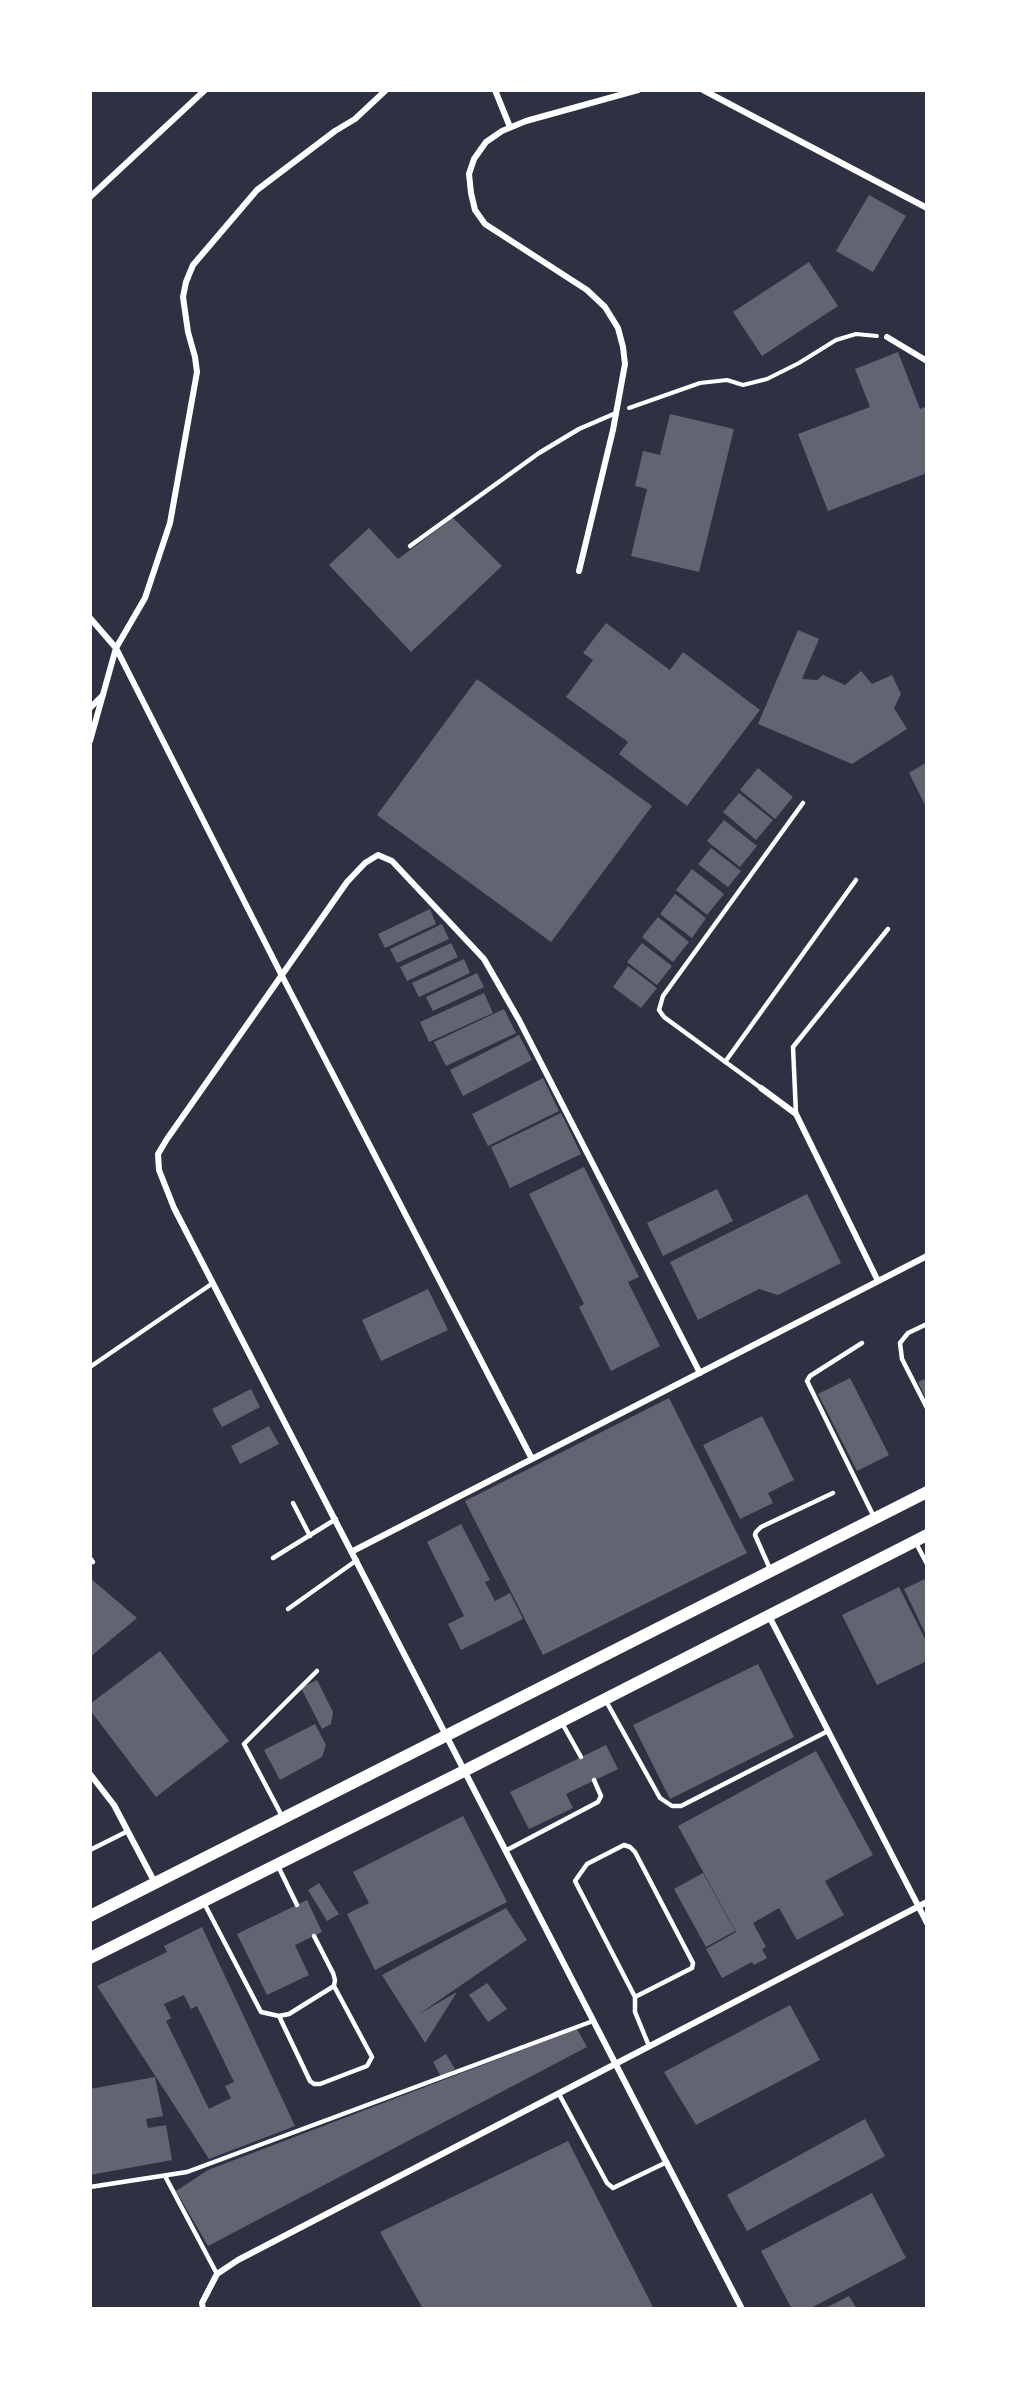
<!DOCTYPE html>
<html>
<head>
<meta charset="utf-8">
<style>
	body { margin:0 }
	#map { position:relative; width:1017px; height:2399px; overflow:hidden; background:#2d3142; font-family:Roboto,sans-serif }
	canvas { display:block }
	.frame { position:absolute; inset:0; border:92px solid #fff; pointer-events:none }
</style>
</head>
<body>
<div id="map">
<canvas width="1017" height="2399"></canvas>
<div class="frame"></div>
</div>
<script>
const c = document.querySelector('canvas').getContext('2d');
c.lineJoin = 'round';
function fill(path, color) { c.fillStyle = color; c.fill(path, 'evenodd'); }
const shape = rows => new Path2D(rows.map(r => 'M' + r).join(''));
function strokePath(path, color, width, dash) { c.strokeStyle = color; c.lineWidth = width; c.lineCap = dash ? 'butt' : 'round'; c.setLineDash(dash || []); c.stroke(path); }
fill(shape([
	[869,195,906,216,873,272,836,251],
	[809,262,838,306,762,356,733,312],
	[898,352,920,409,927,406,927,473,828,511,798,434,870,407,855,369],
	[670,414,734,429,699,572,631,556,647,489,635,486,643,451,660,455],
	[453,518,502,566,411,652,329,565,369,528,398,559],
	[606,623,670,670,683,652,760,710,687,806,619,754,628,742,566,697,593,660,583,653],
	[798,630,819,639,802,679,817,680,823,675,845,685,861,671,872,684,892,675,901,694,894,708,907,729,852,764,758,724],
	[477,679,652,806,551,942,377,815],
	[927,762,927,809,909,773],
	[758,768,793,797,775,819,740,790],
	[739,793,773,820,756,840,723,812],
	[724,820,757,846,740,867,707,841],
	[711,848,741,871,728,887,698,864],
	[692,869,724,894,707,915,676,890],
	[675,894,706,918,692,938,660,914],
	[430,909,436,924,385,948,378,934],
	[658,917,689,942,673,962,642,937],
	[442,924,449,939,397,963,390,949],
	[451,943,458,957,407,981,400,967],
	[642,943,672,966,657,985,627,962],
	[464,959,470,973,419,997,412,983],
	[628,966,657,988,641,1008,613,987],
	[477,973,484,987,433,1011,426,997],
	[484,993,493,1013,429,1042,420,1022],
	[504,1009,516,1033,446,1066,434,1042],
	[519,1035,532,1060,463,1096,450,1070],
	[543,1078,559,1111,488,1146,472,1114],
	[561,1113,581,1154,510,1188,491,1147],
	[584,1167,639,1277,628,1282,660,1346,611,1371,579,1307,584,1304,529,1194],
	[717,1189,733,1221,663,1256,647,1223],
	[807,1194,841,1263,778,1295,759,1289,698,1320,670,1262],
	[428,1289,448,1330,381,1361,362,1320],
	[850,1378,889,1455,857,1471,818,1394],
	[927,1378,927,1401,918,1382],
	[251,1389,260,1407,222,1427,212,1409],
	[669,1398,747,1553,543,1655,465,1501],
	[762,1416,794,1480,768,1493,773,1503,740,1519,703,1445],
	[269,1426,279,1444,240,1464,231,1446],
	[461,1524,490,1580,485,1582,495,1601,510,1593,523,1619,461,1650,448,1624,464,1616,427,1542],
	[90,1578,137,1618,90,1657],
	[927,1578,927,1637,904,1589],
	[899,1587,927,1643,927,1661,877,1685,842,1615],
	[160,1651,229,1741,156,1797,90,1710,90,1704],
	[758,1664,794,1737,670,1799,633,1725],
	[317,1680,333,1712,331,1724,322,1729,301,1688],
	[315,1724,326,1745,322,1757,280,1780,264,1750],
	[606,1745,618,1769,566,1794,573,1808,529,1829,510,1792],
	[816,1751,873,1855,825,1881,844,1915,797,1940,779,1908,753,1923,766,1947,762,1949,767,1958,754,1965,752,1962,722,1978,706,1949,736,1932,678,1826],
	[463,1816,507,1902,375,1970,347,1914,369,1903,353,1872],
	[703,1873,735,1931,706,1947,674,1889],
	[319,1883,339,1914,327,1921,308,1890],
	[307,1900,322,1932,295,1945,309,1975,267,1995,237,1934],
	[506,1908,527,1940,419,2014,457,1992,425,2043,382,1975],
	[202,1927,295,2126,209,2159,97,1986,167,1952,164,1946],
	[184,1995,191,2009,197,2006,234,2082,225,2086,231,2098,209,2109,166,2021,171,2018,164,2004],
	[487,1983,507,2009,488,2022,469,1995],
	[790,2005,820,2060,696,2125,664,2072],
	[577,2029,587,2047,208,2246,176,2191,208,2170],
	[446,2054,455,2069,441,2077,433,2062],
	[155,2077,163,2116,146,2119,148,2128,166,2125,172,2160,90,2175,90,2089],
	[865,2119,885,2156,747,2231,727,2195],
	[568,2141,654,2309,423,2309,380,2232],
	[872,2193,906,2258,809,2309,792,2309,761,2251],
	[849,2296,857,2309,824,2309]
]), '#626471');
strokePath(shape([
	[629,408,700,383,727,380,743,385,767,379,799,363,836,340,856,334,877,336]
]), '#fff', 4);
strokePath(shape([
	[410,546,539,453,579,429,616,413],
	[725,1062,856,880],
	[761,1088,664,1017,659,1010,663,996,803,803],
	[796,1114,793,1047,888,929],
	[927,1324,908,1333,900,1343,902,1359,927,1408],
	[862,1343,810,1376,807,1381,874,1517],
	[90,1367,213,1283],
	[293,1503,310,1536],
	[916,1543,927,1564],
	[90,1558,93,1562],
	[273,1558,336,1519],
	[770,1569,755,1535,756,1532,761,1527,833,1493],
	[288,1609,357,1560],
	[606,1701,660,1798,672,1806,681,1806,828,1731],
	[562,1723,581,1757],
	[283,1818,244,1744,317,1671],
	[90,1850,128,1831],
	[505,1851,598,1802,601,1796,594,1780],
	[277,1864,297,1905],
	[204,1903,261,2012,279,2016,289,2014,334,1986,335,1980,333,1973,314,1936],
	[635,1997,692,1968,693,1963,635,1852,630,1847,624,1845,587,1864,575,1881,635,1997,635,2012,649,2046],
	[279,2016,310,2081,314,2084,320,2084,367,2066,372,2057,334,1986],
	[559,2094,607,2183,613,2188,667,2162],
	[165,2176,217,2274],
	[90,2187,187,2172,593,2021]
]), '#fff', 4.5);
strokePath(shape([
	[495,90,510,127],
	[703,90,927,208],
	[90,197,205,90],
	[887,337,927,361],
	[579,571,613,430,625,364,623,347,618,328,605,307,587,290,485,224,475,210,471,193,469,174,474,159,486,142,502,131,526,121,638,90],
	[90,618,116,648,281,974,532,1459],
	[90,708,103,695],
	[90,741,116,648,145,598,170,523,197,372,195,357,188,332,183,297,186,282,193,265,257,190,335,131,355,119,386,90],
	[761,1088,796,1114,878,1281],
	[700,1373,519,1020,484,959,392,861,378,855,365,863,347,882,167,1139,158,1154,159,1170,174,1208,742,2309],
	[353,1551,927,1256],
	[769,1616,927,1923],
	[90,1774,114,1805,155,1883],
	[203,2309,202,2303,217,2274,238,2260,927,1902]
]), '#fff', 6);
strokePath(shape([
	[90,1916,927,1492],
	[90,1958,464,1771,927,1535]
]), '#fff', 12);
</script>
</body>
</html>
